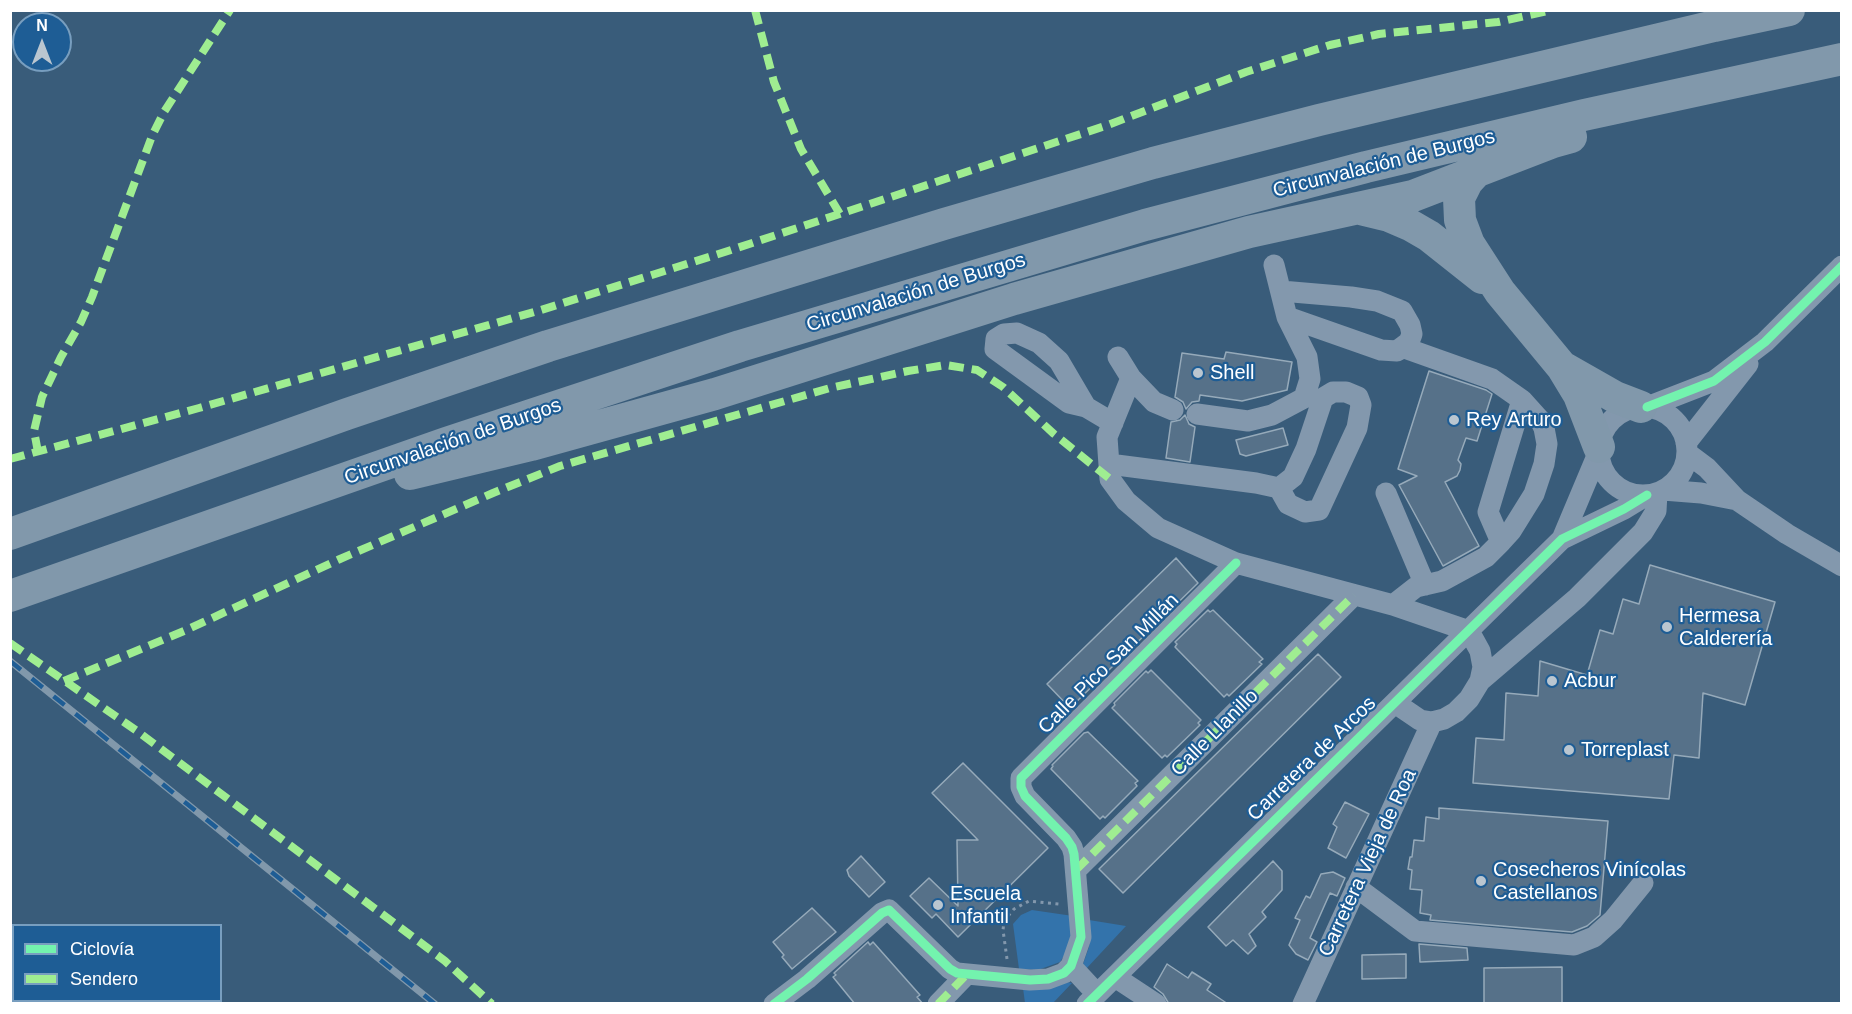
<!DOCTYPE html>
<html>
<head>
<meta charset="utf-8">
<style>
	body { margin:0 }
	#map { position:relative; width:1852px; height:1014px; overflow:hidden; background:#395c7a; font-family:Arial,sans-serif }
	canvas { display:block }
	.frame { position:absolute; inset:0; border:12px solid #fff; pointer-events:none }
	.legend { position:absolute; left:12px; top:924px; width:210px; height:78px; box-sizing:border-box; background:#1e5d95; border:2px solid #789ebf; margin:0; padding:8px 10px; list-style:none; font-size:18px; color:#fff }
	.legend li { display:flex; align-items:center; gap:12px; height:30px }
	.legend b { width:30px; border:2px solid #789ebf }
	.north { position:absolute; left:12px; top:12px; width:60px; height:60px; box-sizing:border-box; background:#1e5d95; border:2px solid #789ebf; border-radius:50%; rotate:0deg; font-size:16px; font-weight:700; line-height:24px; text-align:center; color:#fff }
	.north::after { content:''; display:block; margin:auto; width:21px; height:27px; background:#bac6d0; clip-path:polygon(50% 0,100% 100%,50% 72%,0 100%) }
</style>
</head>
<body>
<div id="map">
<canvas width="1852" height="1014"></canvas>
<div class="frame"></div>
<ul class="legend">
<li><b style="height:8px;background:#73f3ae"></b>Ciclovía</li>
<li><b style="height:8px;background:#9fed91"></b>Sendero</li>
</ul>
<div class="north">N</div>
</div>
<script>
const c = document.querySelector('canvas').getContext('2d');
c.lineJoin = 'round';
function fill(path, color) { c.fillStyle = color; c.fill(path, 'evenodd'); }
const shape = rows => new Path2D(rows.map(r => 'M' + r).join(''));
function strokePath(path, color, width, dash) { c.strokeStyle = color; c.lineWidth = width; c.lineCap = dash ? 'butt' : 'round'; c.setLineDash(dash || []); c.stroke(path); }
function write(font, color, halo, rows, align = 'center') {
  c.font = font + ' Arial,sans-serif'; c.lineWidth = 4.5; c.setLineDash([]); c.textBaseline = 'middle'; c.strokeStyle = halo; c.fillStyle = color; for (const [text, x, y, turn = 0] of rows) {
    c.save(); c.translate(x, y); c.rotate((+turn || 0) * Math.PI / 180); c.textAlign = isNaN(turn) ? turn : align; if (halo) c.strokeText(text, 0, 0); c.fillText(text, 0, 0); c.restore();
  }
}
fill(shape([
	[1032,910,1073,916,1073,937,1068,950,1060,962,1038,970,1019,969,1013,924,1021,915],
	[1089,920,1126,926,1086,969,1083,964,1089,947,1091,932],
	[1067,982,1072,983,1053,1003,1025,1003,1023,988]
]), '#3373ab');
const building = shape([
	[1226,352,1292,362,1287,390,1242,401,1200,395,1199,401,1192,402,1186,409,1183,402,1175,397,1182,353,1224,359,1226,352],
	[1429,371,1486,390,1492,394,1477,441,1466,438,1458,460,1461,464,1460,470,1457,476,1445,482,1479,546,1443,566,1399,485,1417,476,1398,469,1429,371],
	[1185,415,1189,424,1195,427,1190,462,1166,458,1171,422,1180,420,1185,415],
	[1283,428,1288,445,1246,456,1240,454,1236,440,1283,428],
	[1176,558,1198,583,1070,708,1047,684,1176,558],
	[1650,565,1775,602,1745,705,1703,693,1699,758,1674,755,1669,799,1473,783,1476,738,1504,740,1506,693,1538,696,1540,661,1587,675,1600,630,1613,634,1623,599,1639,604,1650,565],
	[1208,610,1210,612,1213,610,1263,659,1259,662,1262,664,1229,696,1227,694,1224,697,1175,647,1177,644,1175,642,1208,610],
	[1318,654,1341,677,1123,893,1099,869,1318,654],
	[1151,670,1201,720,1198,723,1200,725,1167,757,1165,755,1162,758,1112,708,1115,705,1114,703,1146,671,1148,673,1151,670],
	[1088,732,1138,781,1135,783,1137,786,1105,818,1103,816,1100,819,1051,769,1053,766,1052,765,1084,733,1088,732],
	[963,763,1048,848,958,937,936,914,932,918,910,896,929,878,958,906,957,840,978,840,932,793,963,763],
	[1345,802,1369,814,1346,858,1328,848,1337,827,1333,824,1345,802],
	[1439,808,1608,821,1600,915,1587,926,1572,932,1430,920,1431,915,1420,913,1422,890,1410,889,1412,870,1408,869,1410,857,1412,857,1414,840,1424,841,1426,817,1439,819,1439,808],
	[861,856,885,882,869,897,849,876,847,870,861,856],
	[1273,861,1282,871,1282,890,1262,912,1266,917,1249,934,1256,946,1248,954,1233,940,1226,946,1208,927,1273,861],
	[1333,872,1345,878,1337,896,1330,893,1310,938,1317,942,1308,960,1296,954,1289,945,1300,920,1295,918,1306,896,1310,898,1321,874,1333,872],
	[812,908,836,932,792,969,782,957,784,955,773,942,812,908],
	[868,942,870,945,873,942,920,995,917,997,923,1004,855,1004,833,977,836,975,834,973,868,942],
	[1419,944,1467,948,1468,960,1420,962,1419,944],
	[1406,954,1406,978,1362,979,1362,955,1406,954],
	[1167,964,1188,978,1192,972,1211,984,1207,990,1228,1004,1169,1004,1163,994,1154,987,1167,964],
	[1562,967,1562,1004,1484,1004,1484,968,1562,967]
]);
fill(building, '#567189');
strokePath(building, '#96aaba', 1.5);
strokePath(shape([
	[1007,959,1003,930,1004,921,1014,909,1029,901,1059,904]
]), '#8398ad', 3, [3, 4.5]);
strokePath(shape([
	[1281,291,1351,297,1377,301,1402,311,1410,325,1412,334,1409,342,1397,351,1381,350,1287,317],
	[1402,347,1492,379,1522,400],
	[1118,357,1131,378,1154,402,1173,410],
	[1131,378,1107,437,1110,479,1126,501,1158,528,1236,563,1393,605,1469,631],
	[1086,407,1059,361,1039,343,1017,333,1004,334,996,339,995,349,1069,403,1086,407,1113,423],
	[1647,407,1714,381,1765,342,1842,266],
	'1599 451a44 44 0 1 1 88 0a44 44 0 1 1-88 0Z',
	[1197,414,1248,421,1272,415,1304,398,1310,379,1307,357,1287,317,1274,265],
	[1686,443,1748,364],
	[1687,453,1707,468,1737,500,1787,534,1842,566],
	[1109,464,1256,483,1279,488,1288,504,1305,512,1319,510,1357,428,1361,405,1358,397,1346,392,1333,392,1323,398,1306,449,1293,477,1279,488],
	[1663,490,1701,493,1737,500],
	[1386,493,1425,585],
	[1562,539,1599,451],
	[1393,605,1416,587,1442,581,1486,557,1501,542,1511,531,1534,494,1544,464,1547,444,1544,428,1540,420,1522,400,1488,512,1501,542],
	[1469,631,1480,651,1483,667,1480,681],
	[1395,703,1420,720,1432,722,1444,719,1456,712,1469,699,1480,681,1577,598,1643,532,1656,511,1657,493],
	[1076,870,1354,595],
	[1356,887,1415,931,1574,945,1594,937,1613,920,1643,883],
	[1071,966,1097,994],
	[1115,977,1156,1004],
	[774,1004,807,979,882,913,889,910,950,969,957,973,1030,980,1048,979,1064,973,1071,966,1081,937,1074,854,1072,847,1066,838,1025,796,1021,787,1021,778,1236,563],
	[938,1004,967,974],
	[1087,1004,1562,539,1624,509,1647,495],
	[1303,1004,1432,722]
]), '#8398ad', 21);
strokePath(shape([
	[1479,169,1467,182,1459,198,1460,220,1469,244,1500,292,1562,367,1579,395,1599,447],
	[1360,209,1389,216,1410,225,1429,236,1482,278],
	[1564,368,1615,397,1641,407],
	[410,474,531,445,715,394,1014,299,1249,232,1413,196,1553,142,1571,137],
	[10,534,347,414,548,346,944,224,1153,163,1319,120,1714,26,1789,10],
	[10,596,446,443,740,346,1145,225,1366,167,1584,115,1842,59]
]), '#8198ab', 32);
const rail = shape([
	[10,661,435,1004]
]);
strokePath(rail, '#8198ab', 7);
strokePath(rail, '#1e5d95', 4.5, [14]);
strokePath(shape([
	[755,10,774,82,801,149,840,214],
	[38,452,34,431,42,397,61,357,81,322,92,297,152,136,164,112,230,10],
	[10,459,199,408,541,310,731,250,981,167,1108,125,1246,72,1330,45,1379,34,1498,22,1552,10],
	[10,643,137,731,445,961,492,1004],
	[64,681,184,631,340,559,493,493,560,466,830,388,908,371,946,365,977,370,1003,387,1054,434,1110,479],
	[1076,870,1354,595],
	[938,1004,967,974]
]), '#9fed91', 8, [15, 8]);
strokePath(shape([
	[1647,407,1714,381,1765,342,1842,266],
	[774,1004,807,979,882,913,889,910,950,969,957,973,1030,980,1048,979,1064,973,1071,966,1081,937,1074,854,1072,847,1066,838,1025,796,1021,787,1021,778,1236,563],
	[1087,1004,1562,539,1624,509,1647,495]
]), '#73f3ae', 9);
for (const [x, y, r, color] of [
	[1198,373,6,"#bac6d0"],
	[1454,420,6,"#bac6d0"],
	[1667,627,6,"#bac6d0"],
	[1552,681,6,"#bac6d0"],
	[1569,750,6,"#bac6d0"],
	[1481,881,6,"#bac6d0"],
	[938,905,6,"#bac6d0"]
]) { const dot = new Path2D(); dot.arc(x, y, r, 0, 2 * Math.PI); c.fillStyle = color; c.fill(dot); strokePath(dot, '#1e5d95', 2); }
write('20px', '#fff', '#1e5d95', [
	["Circunvalación de Burgos",1384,164,-14],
	["Circunvalación de Burgos",916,293,-17],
	["Circunvalación de Burgos",453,442,-19],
	["Calle Pico San Millán",1109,664,-45],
	["Calle Llanillo",1215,733,-45],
	["Carretera de Arcos",1312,759,-44],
	["Carretera Vieja de Roa",1368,863,-65]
]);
write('20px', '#fff', '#1e5d95', [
	["Shell",1210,373],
	["Rey Arturo",1466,420],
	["Hermesa",1679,616],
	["Calderería",1679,639],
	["Acbur",1564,681],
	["Torreplast",1581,750],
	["Cosecheros Vinícolas",1493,870],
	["Castellanos",1493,893],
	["Escuela",950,894],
	["Infantil",950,917]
], 'left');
</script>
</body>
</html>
